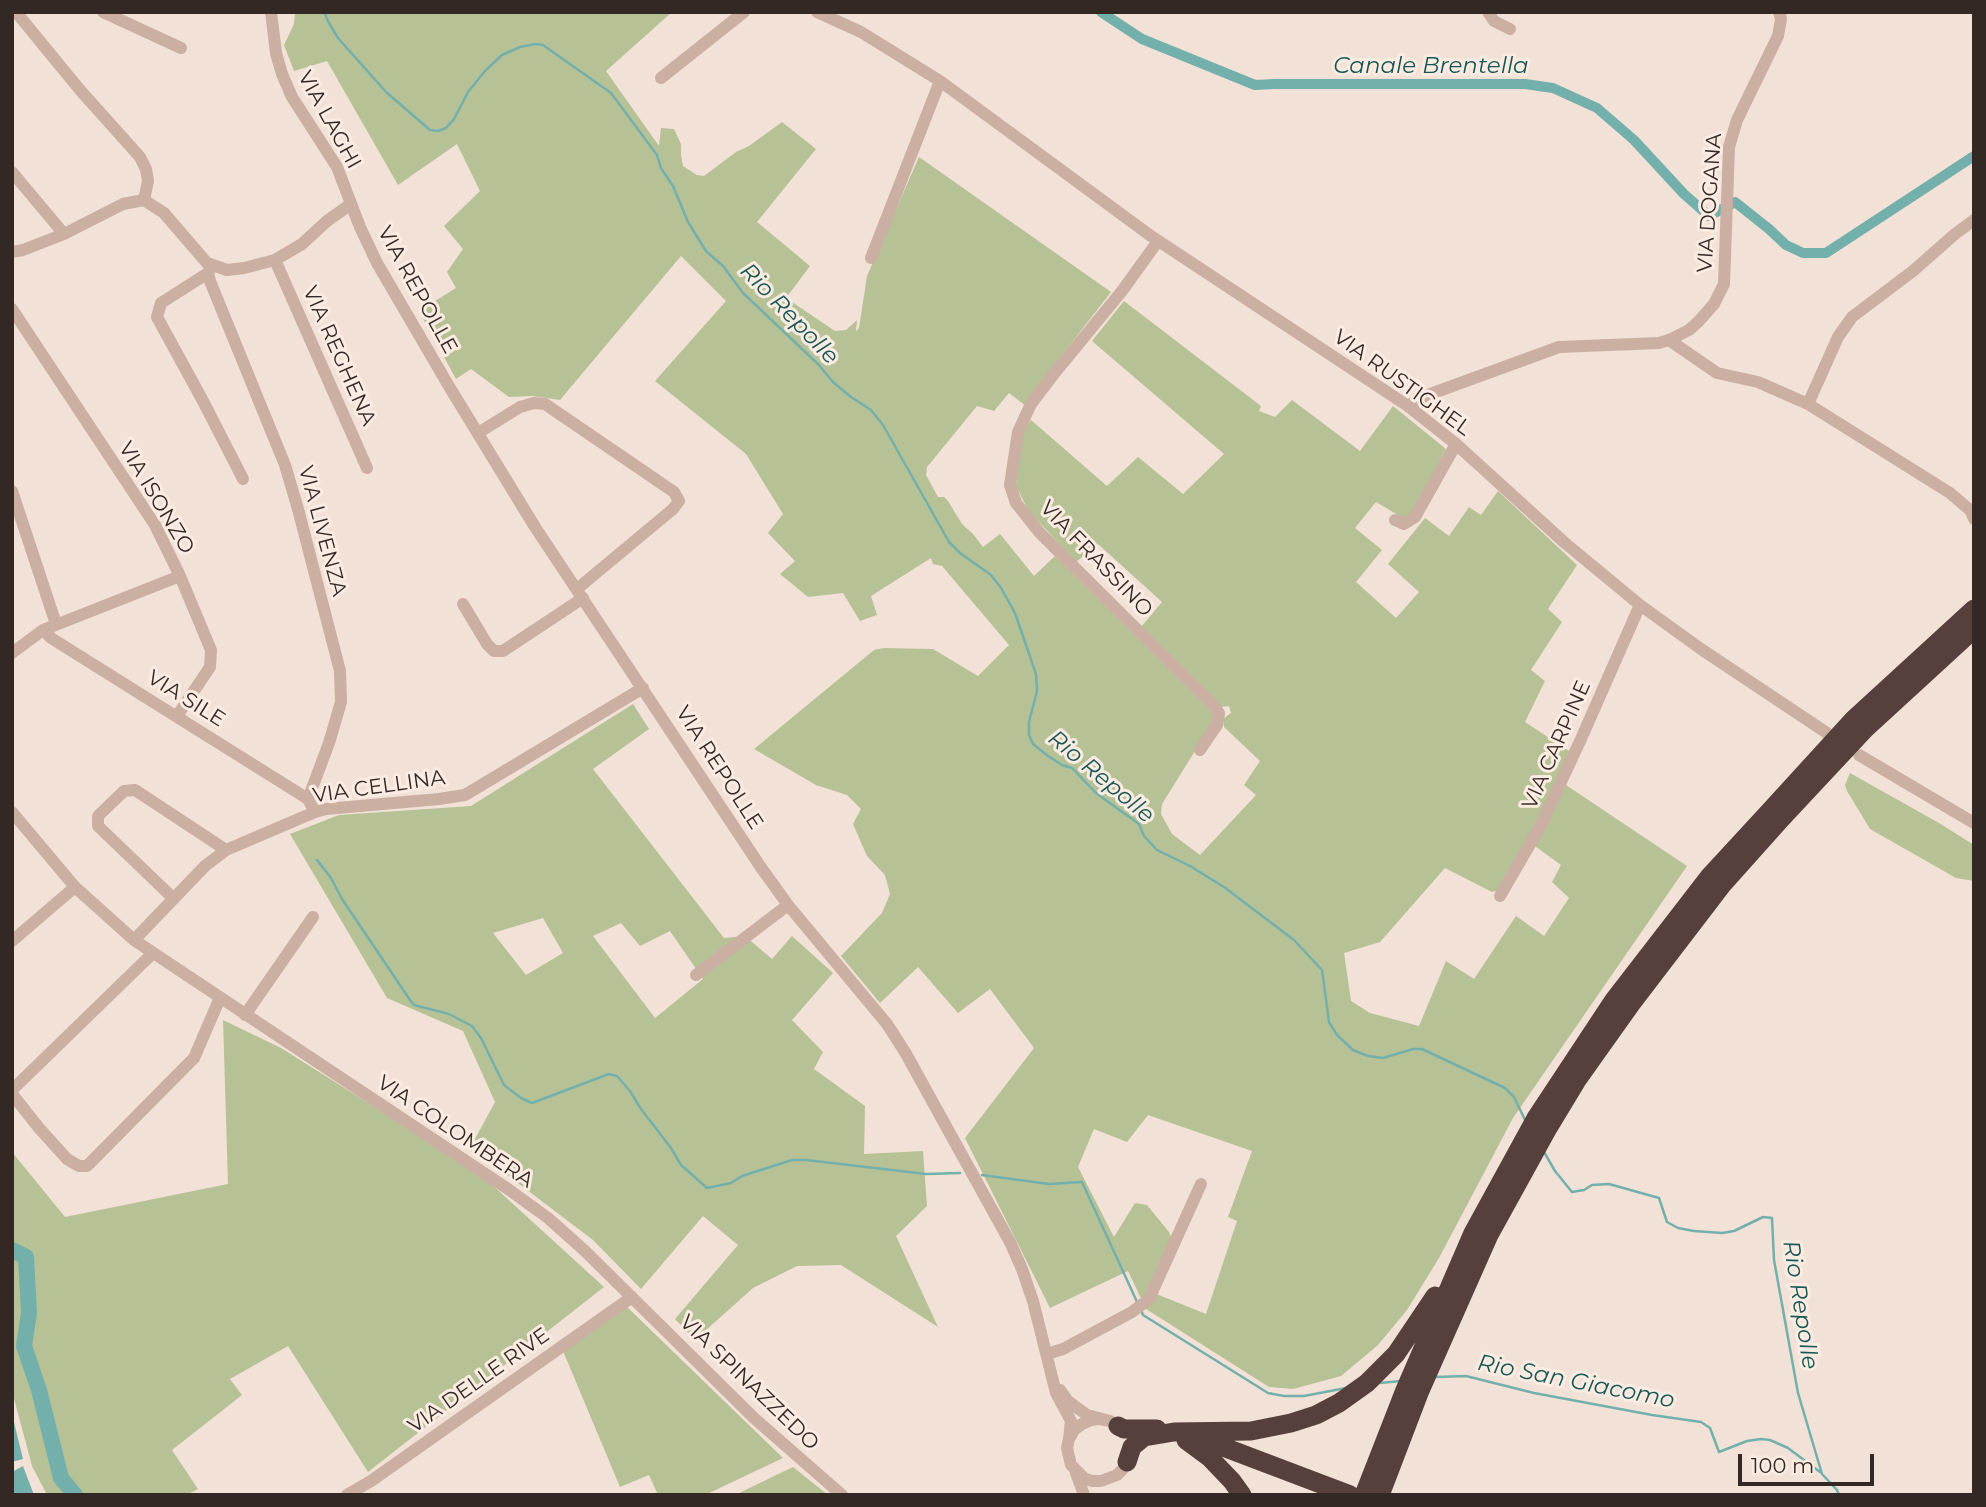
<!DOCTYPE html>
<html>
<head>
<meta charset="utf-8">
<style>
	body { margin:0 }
	#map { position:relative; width:1986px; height:1507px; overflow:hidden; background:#f2e1d6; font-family:Montserrat,sans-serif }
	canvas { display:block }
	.frame { position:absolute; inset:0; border:14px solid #342825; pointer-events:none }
	.scale { position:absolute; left:1738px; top:1454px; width:136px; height:32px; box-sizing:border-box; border:4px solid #342825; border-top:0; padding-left:9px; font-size:21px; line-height:24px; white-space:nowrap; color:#342825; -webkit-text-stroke:5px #faece2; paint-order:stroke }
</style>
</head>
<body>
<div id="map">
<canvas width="1986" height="1507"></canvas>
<div class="frame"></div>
<div class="scale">100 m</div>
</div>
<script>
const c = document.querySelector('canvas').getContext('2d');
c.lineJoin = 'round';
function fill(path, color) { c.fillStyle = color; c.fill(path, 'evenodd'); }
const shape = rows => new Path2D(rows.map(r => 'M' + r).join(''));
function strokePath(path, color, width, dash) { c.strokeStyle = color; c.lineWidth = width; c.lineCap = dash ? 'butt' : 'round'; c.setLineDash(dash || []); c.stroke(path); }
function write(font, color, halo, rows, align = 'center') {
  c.font = font + ' Montserrat,sans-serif'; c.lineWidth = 6; c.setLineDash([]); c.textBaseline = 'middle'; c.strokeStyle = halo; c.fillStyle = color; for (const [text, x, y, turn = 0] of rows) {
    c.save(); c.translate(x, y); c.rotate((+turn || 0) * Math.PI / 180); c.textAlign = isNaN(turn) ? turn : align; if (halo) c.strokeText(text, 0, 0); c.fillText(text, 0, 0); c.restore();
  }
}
fill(shape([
	[295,12,672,12,606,71,659,146,661,128,674,129,681,144,681,155,683,166,697,175,704,176,736,152,749,146,782,122,816,149,757,222,810,266,786,298,835,331,846,330,857,320,856,331,859,328,867,276,919,157,1111,292,1049,372,1026,406,1009,393,994,411,977,406,927,467,926,475,938,497,944,497,948,501,962,524,973,534,983,547,1000,534,1034,576,1055,556,1210,710,1214,716,1210,727,1162,804,1161,814,1172,834,1200,855,1256,795,1244,785,1260,761,1224,727,1223,719,1231,713,1229,706,1221,707,1141,627,1162,602,1098,544,1076,562,1028,510,1016,486,1020,436,1031,420,1107,486,1138,457,1183,494,1224,454,1092,341,1124,301,1261,406,1259,411,1275,417,1292,400,1360,451,1393,406,1446,449,1419,505,1410,518,1403,518,1376,502,1355,528,1382,550,1356,582,1396,618,1419,592,1388,564,1425,518,1449,536,1469,507,1481,515,1498,491,1577,565,1548,609,1562,622,1531,670,1545,681,1525,722,1569,751,1557,779,1687,866,1513,1118,1439,1258,1407,1310,1378,1345,1341,1376,1293,1389,1269,1387,1146,1309,1128,1271,1050,1308,965,1138,1034,1048,990,989,958,1013,918,967,880,1003,841,956,882,913,890,894,885,875,867,856,853,824,861,809,847,795,816,785,754,749,874,650,884,648,933,649,978,676,1009,645,942,566,933,564,931,558,871,596,877,615,860,621,843,593,808,597,780,574,795,561,768,533,783,514,746,454,655,381,726,301,681,256,560,400,532,396,509,397,471,369,456,379,419,311,456,288,447,272,463,249,444,226,480,191,457,144,398,185,327,61,294,71,284,45,294,24],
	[1528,841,1561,865,1552,882,1569,898,1544,936,1516,916,1474,979,1446,961,1419,1026,1370,1013,1351,1001,1344,953,1380,942,1445,868,1492,892,1500,890],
	[1148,1115,1252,1151,1228,1217,1237,1221,1206,1314,1149,1291,1172,1240,1169,1232,1147,1205,1135,1203,1114,1237,1078,1167,1094,1129,1127,1142],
	[633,704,649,729,593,769,724,938,745,936,772,959,792,936,833,973,792,1020,823,1052,814,1069,865,1106,864,1154,923,1151,927,1206,896,1236,938,1327,841,1265,797,1266,753,1288,695,1340,675,1319,738,1245,703,1216,641,1289,593,1240,506,1174,469,1150,495,1102,463,1031,387,998,290,834,339,815,471,806],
	[543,918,563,953,526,975,493,933],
	[621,923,640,946,670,931,703,979,655,1018,593,936],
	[1850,773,1939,823,1974,845,1974,881,1956,878,1870,829,1847,791,1845,785],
	[223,1020,281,1048,478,1172,604,1287,368,1472,288,1346,230,1379,242,1395,172,1450,198,1489,186,1495,47,1495,32,1466,12,1391,12,1152,65,1217,228,1184],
	[626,1306,783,1458,705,1495,658,1495,649,1475,620,1487,563,1351],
	[793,1467,828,1495,735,1495]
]), '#b7c196');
fill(shape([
	[12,1414,23,1459,12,1462],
	[23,1466,34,1495,13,1495,12,1472]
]), '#74b0ab');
strokePath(shape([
	[324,12,329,23,338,38,386,92,430,130,438,131,446,128,454,119,468,92,485,71,502,55,520,47,536,44,543,45,611,93,657,155,661,168,673,186,688,222,706,251,723,266,743,293,819,365,833,382,851,397,871,410,883,425,949,542,960,553,991,575,1001,588,1015,613,1036,674,1037,691,1029,722,1029,735,1033,744,1048,756,1062,765,1072,768,1096,793,1139,824,1144,836,1157,850,1190,866,1224,887,1294,940,1322,970,1329,1022,1337,1035,1353,1050,1368,1056,1383,1058,1413,1049,1422,1049,1505,1088,1514,1097,1526,1122],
	[317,860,331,878,342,899,410,1000,414,1005,449,1014,472,1026,481,1038,504,1085,521,1098,532,1103,609,1074,617,1076,630,1091,641,1109,671,1148,681,1165,707,1188,731,1183,742,1176,792,1160,806,1160,926,1174,960,1173],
	[1544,1152,1555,1171,1572,1192,1584,1190,1592,1185,1609,1184,1659,1198,1667,1222,1678,1228,1694,1231,1722,1233,1734,1231,1763,1217,1772,1218,1774,1260,1798,1393,1822,1474,1837,1490,1839,1495],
	[982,1175,1049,1184,1082,1182,1138,1304],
	[1141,1310,1143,1315,1268,1393,1284,1396,1304,1396,1346,1388],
	[1436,1377,1466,1376,1534,1393,1652,1415,1701,1422,1710,1428,1719,1452,1747,1441,1761,1439,1770,1440,1788,1448,1820,1472],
	[1380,1383,1401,1381]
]), '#74b0ab', 2.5);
strokePath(shape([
	[1101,12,1142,39,1255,85,1274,84,1525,84,1553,88,1597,108,1634,140,1684,194,1709,216,1735,202,1769,229,1786,245,1803,253,1826,253,1974,156]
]), '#74b0ab', 10);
strokePath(shape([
	[12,1250,26,1257,29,1313,24,1346,39,1390,61,1478,75,1495]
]), '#74b0ab', 16);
strokePath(shape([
	[16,12,80,90,140,157,146,169,148,181,144,200],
	[103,12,181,48],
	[271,12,276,53,282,74,292,97,337,167,360,227,377,263,450,388,535,527,760,866,788,905,887,1024,905,1052,1010,1242,1022,1269,1033,1301,1056,1393,1071,1421,1069,1439],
	[817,12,861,32,940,81,1151,236,1408,406,1456,444,1565,543,1640,605,1701,649,1827,733],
	[1488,12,1494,21,1510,29],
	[661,78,744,12],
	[12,172,64,234],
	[1158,241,1122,291,1053,375,1031,404,1018,432,1010,485,1016,503,1040,533,1213,705,1219,713,1217,725,1200,750],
	[12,252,23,250,64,234,123,204,144,200,164,213,207,263,227,270,244,268,275,260,302,244,327,221,351,204],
	[871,258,940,81],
	[275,260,367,468],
	[212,265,208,273,210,281,285,465,298,509,340,671,341,702,329,743,308,799,315,812],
	[208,273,161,303,157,317,203,401,243,479],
	[12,309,155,525,180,576,211,650,210,667,177,716],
	[1669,340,1689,330,1698,322,1714,304,1724,284,1729,147,1737,120,1778,36,1781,19,1779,12],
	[1808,404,1838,337,1852,317,1913,271,1955,234,1974,220],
	[1408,406,1425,396,1559,347,1659,343,1669,340,1717,373,1758,382,1808,404,1950,493,1971,511,1974,519],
	[478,433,520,407,534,403,545,404,674,492,679,501,673,509,577,589],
	[12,491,56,624],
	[1395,520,1404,524,1415,517,1456,444],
	[463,604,487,644,494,651,503,651,583,598],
	[44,630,51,638,308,799],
	[12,653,43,630,180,576],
	[1859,755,1974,823],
	[12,812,75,887,134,940,508,1189,548,1218,585,1251,754,1418,842,1495],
	[1500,896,1540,827,1581,739,1640,605],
	[173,898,98,826,98,816,124,791,135,790,226,850],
	[134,940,205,866,226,850,315,812,326,809,439,799,465,795,643,688],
	[12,941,75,887],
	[696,975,788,905],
	[245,1015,313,917],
	[12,1090,153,953],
	[12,1094,39,1128,67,1159,79,1166,87,1166,194,1058,220,998],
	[1047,1354,1063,1349,1132,1312,1149,1299,1201,1184],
	[1060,1390,1068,1401,1087,1415,1110,1421,1122,1431],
	[1110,1421,1100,1419,1091,1420,1082,1424,1074,1430,1069,1439,1067,1448,1071,1465,1084,1478,1092,1481,1101,1481,1117,1475,1123,1469,1129,1454],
	[1076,1473,1084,1495],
	[347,1495,371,1481,632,1297]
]), '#caafa2', 12);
strokePath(shape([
	[1118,1426,1124,1429,1157,1429],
	[1197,1437,1350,1495],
	[1186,1440,1209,1457,1232,1481,1242,1495],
	[1127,1462,1132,1447,1144,1437,1174,1432,1251,1431,1291,1423,1316,1415,1339,1403,1367,1383,1396,1354,1435,1296],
	[1364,1495,1405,1390,1473,1233,1536,1118,1614,1000,1709,877,1769,812,1854,719,1974,609],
	[1380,1495,1419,1393,1489,1235,1548,1128,1577,1080,1631,1004,1722,885,1781,819,1865,729,1974,629]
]), '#55403b', 19);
write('21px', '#342825', '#faece2', [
	["VIA LAGHI",329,120,61],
	["VIA DOGANA",1710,203,-86],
	["VIA REPOLLE",417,290,61],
	["VIA REGHENA",339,356,66],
	["VIA RUSTIGHEL",1402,383,36],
	["VIA ISONZO",156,498,59],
	["VIA LIVENZA",322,531,75],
	["VIA FRASSINO",1096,559,46],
	["VIA SILE",186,699,32],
	["VIA CARPINE",1557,745,-66],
	["VIA REPOLLE",719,768,57],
	["VIA CELLINA",379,787,-8],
	["VIA COLOMBERA",455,1132,34],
	["VIA DELLE RIVE",479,1381,-35],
	["VIA SPINAZZEDO",749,1383,44]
]);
write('italic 23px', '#195754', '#faece2', [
	["Canale Brentella",1431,66],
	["Rio Repolle",789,314,46],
	["Rio Repolle",1101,777,40],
	["Rio Repolle",1800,1305,81],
	["Rio San Giacomo",1576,1382,11]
]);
</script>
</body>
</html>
